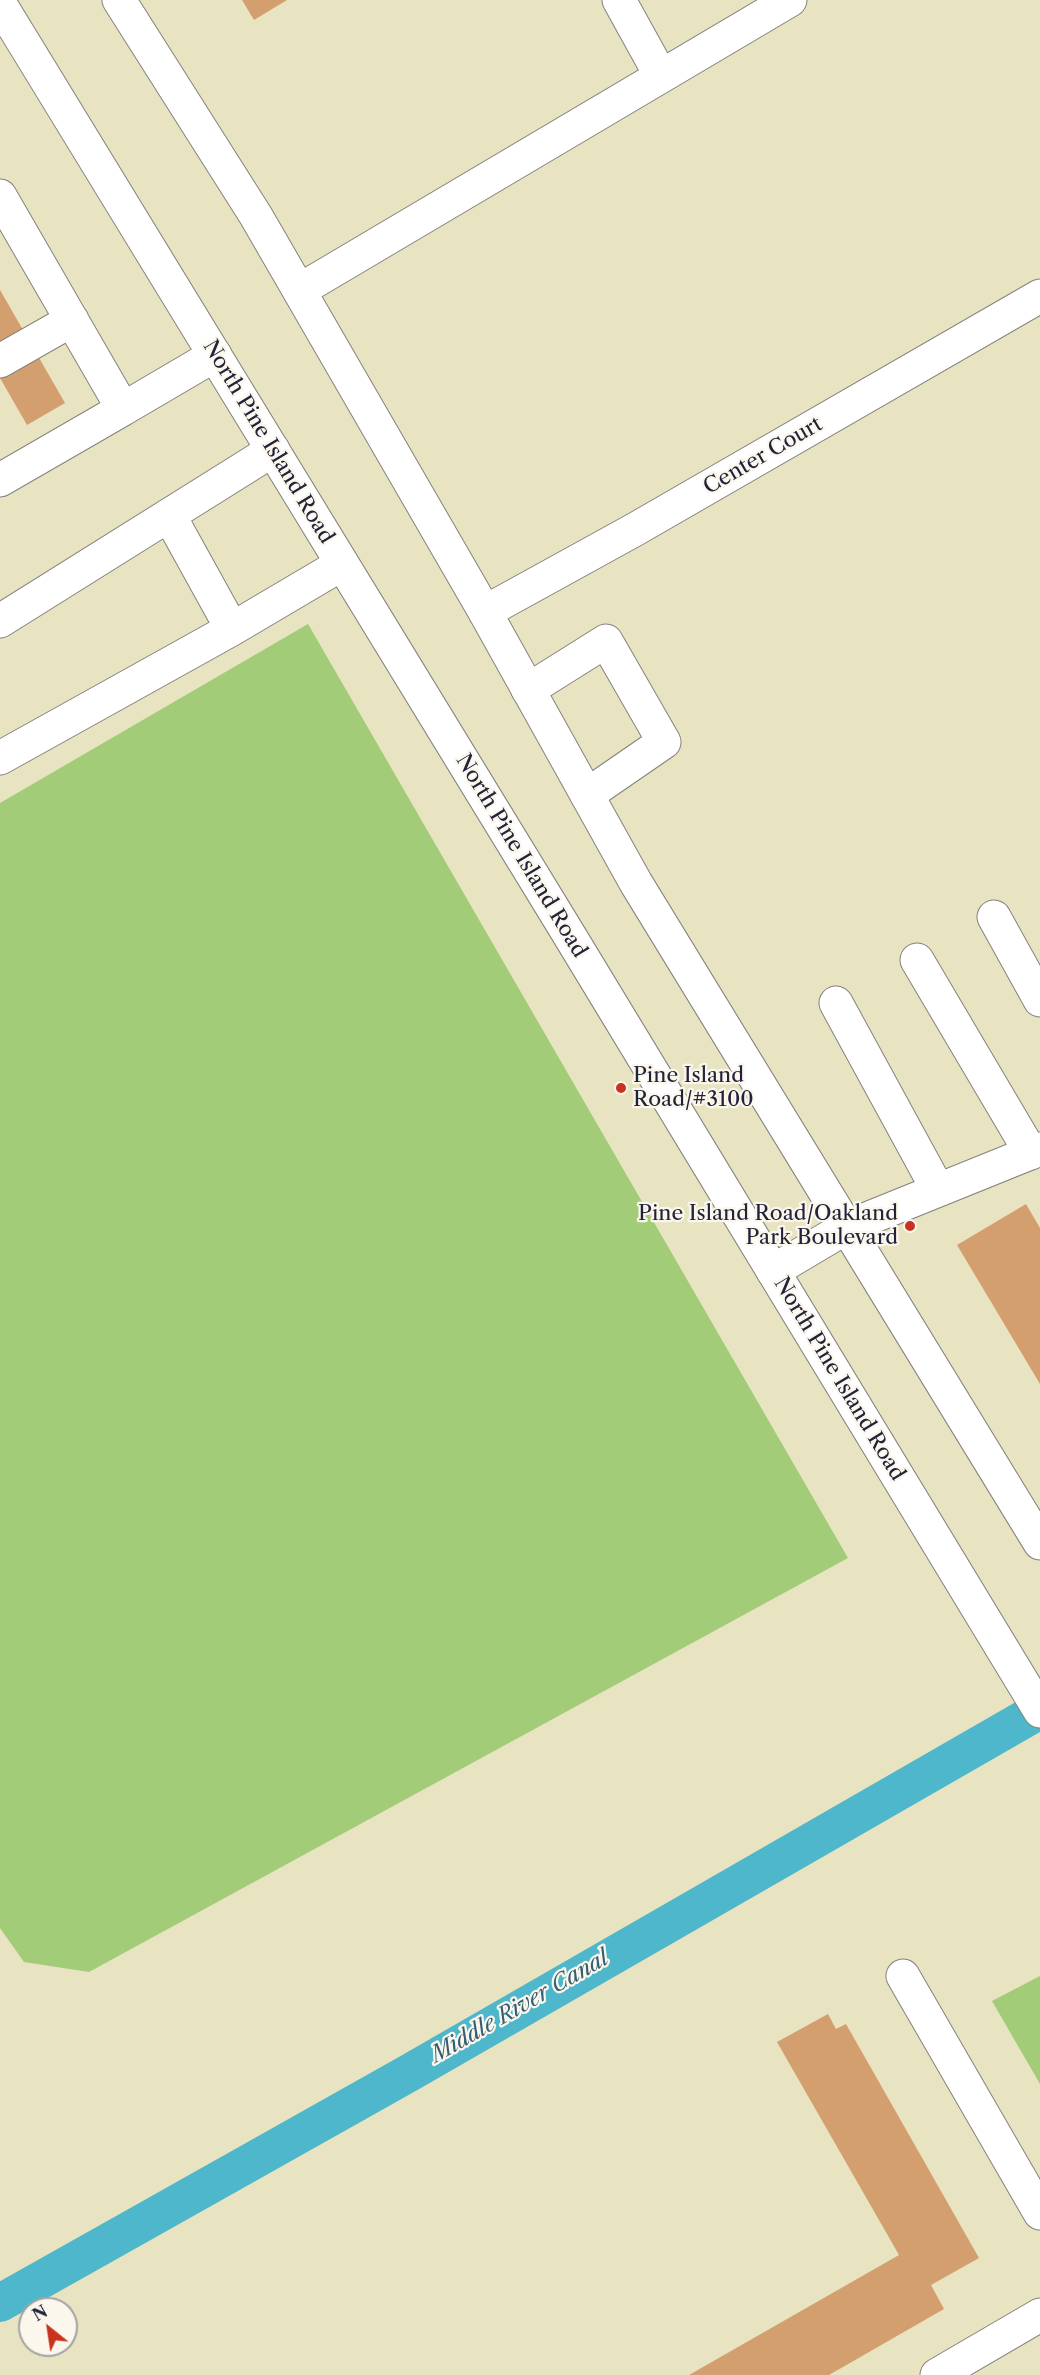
<!DOCTYPE html>
<html>
<head>
<meta charset="utf-8">
<style>
	body { margin:0 }
	#map { position:relative; width:1040px; height:2375px; overflow:hidden; background:#e8e3c1; font-family:"Libre Caslon Text",serif }
	canvas { display:block }
	.north { position:absolute; left:18px; top:2297px; width:60px; height:60px; box-sizing:border-box; background:#fbf7ec; border:2px solid #a4a2a5; border-radius:50%; rotate:330deg; font-size:16px; font-weight:700; line-height:24px; text-align:center; color:#22223b }
	.north::after { content:''; display:block; margin:auto; width:21px; height:27px; background:#c8321e; clip-path:polygon(50% 0,100% 100%,50% 72%,0 100%) }
</style>
</head>
<body>
<div id="map">
<canvas width="1040" height="2375"></canvas>
<div class="north">N</div>
</div>
<script>
const c = document.querySelector('canvas').getContext('2d');
c.lineJoin = 'round';
function fill(path, color) { c.fillStyle = color; c.fill(path, 'evenodd'); }
const shape = rows => new Path2D(rows.map(r => 'M' + r).join(''));
function strokePath(path, color, width, dash) { c.strokeStyle = color; c.lineWidth = width; c.lineCap = dash ? 'butt' : 'round'; c.setLineDash(dash || []); c.stroke(path); }
function write(font, color, halo, rows, align = 'center') {
  c.font = font + ' "Libre Caslon Text",serif'; c.lineWidth = 4.5; c.setLineDash([]); c.textBaseline = 'middle'; c.strokeStyle = halo; c.fillStyle = color; for (const [text, x, y, turn = 0] of rows) {
    c.save(); c.translate(x, y); c.rotate((+turn || 0) * Math.PI / 180); c.textAlign = isNaN(turn) ? turn : align; if (halo) c.strokeText(text, 0, 0); c.fillText(text, 0, 0); c.restore();
  }
}
fill(shape([
	[308,624,848,1558,89,1972,24,1962,0,1928,0,803],
	[1040,1976,1040,2084,992,2001]
]), '#a2cc78');
strokePath(shape([
	[0,2303,409,2073,1040,1710]
]), '#4fb7cc', 38);
fill(shape([
	[242,0,287,0,254,20],
	[0,290,65,403,27,425,0,378],
	[1026,1204,1040,1228,1040,1384,957,1245],
	[828,2014,836,2029,846,2024,979,2258,931,2285,944,2309,829,2375,689,2375,899,2255,777,2042]
]), '#d49f6f');
const minor = shape([
	[619,0,661,76],
	[0,196,123,409,0,480],
	[300,290,790,0],
	[0,361,72,320],
	[123,409,215,355],
	[485,612,634,530,1040,296],
	[0,621,273,450],
	[232,629,342,564],
	[528,690,606,641,664,742,587,795],
	[0,758,232,629,169,515],
	[994,917,1040,1000],
	[917,960,1031,1153],
	[836,1003,938,1190],
	[773,1271,847,1227,1040,1149],
	[903,1976,1040,2213],
	[937,2375,1040,2315]
]);
const major = shape([
	[119,0,256,216,485,612,636,883,1040,1543],
	[0,4,568,933,1040,1711]
]);
strokePath(minor, '#85827e', 35);
strokePath(major, '#85827e', 35);
strokePath(minor, '#fff', 33);
strokePath(major, '#fff', 33);
for (const [x, y, r, color] of [
	[621,1088,6,"#c8321e"],
	[910,1226,6,"#c8321e"]
]) { const dot = new Path2D(); dot.arc(x, y, r, 0, 2 * Math.PI); c.fillStyle = color; c.fill(dot); strokePath(dot, '#fbf7ec', 2); }
write('21px', '#22223b', '#fbf7ec', [
	["North Pine Island Road",268,442,59],
	["Center Court",763,456,-30],
	["North Pine Island Road",521,856,59],
	["North Pine Island Road",839,1379,59]
]);
write('21px', '#22223b', '#fbf7ec', [
	["Pine Island",633,1076],
	["Road/#3100",633,1100],
	["Pine Island Road/Oakland",898,1214,"right"],
	["Park Boulevard",898,1238,"right"]
], 'left');
write('italic 22px', '#345e75', '#fbf7ec', [
	["Middle River Canal",520,2007,-30]
]);
</script>
</body>
</html>
